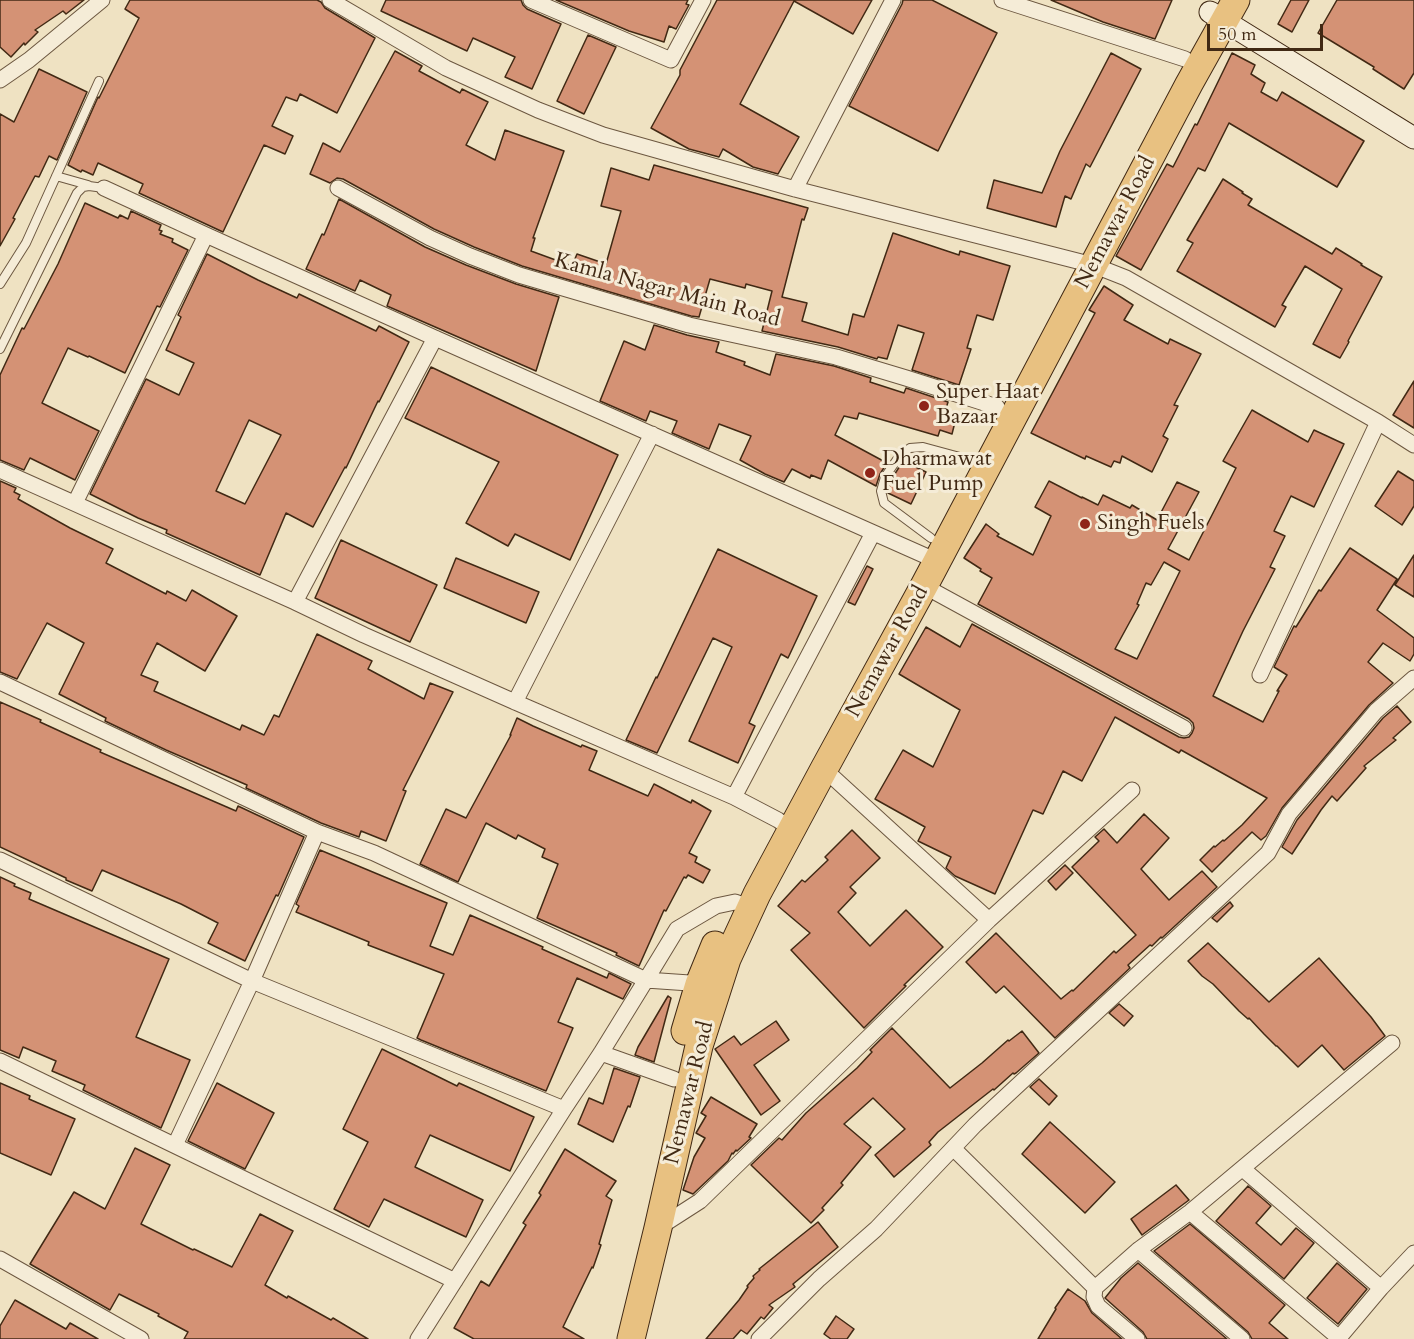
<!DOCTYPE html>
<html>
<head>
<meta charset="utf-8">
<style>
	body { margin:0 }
	#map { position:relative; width:1414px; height:1339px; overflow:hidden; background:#efe2c2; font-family:Cardo,serif }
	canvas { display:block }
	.scale { position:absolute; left:1207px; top:24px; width:116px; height:27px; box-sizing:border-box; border:3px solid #412914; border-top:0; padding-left:8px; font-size:18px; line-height:21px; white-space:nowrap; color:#412914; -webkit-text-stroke:4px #f5ecd7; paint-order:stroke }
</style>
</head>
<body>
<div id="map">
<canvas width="1414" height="1339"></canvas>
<div class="scale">50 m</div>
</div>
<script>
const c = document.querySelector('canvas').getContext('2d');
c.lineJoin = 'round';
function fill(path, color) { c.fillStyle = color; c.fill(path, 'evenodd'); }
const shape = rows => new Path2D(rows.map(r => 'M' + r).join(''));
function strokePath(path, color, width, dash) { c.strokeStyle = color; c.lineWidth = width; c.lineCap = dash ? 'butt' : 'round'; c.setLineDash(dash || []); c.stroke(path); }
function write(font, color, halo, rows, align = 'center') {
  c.font = font + ' Cardo,serif'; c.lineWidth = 6; c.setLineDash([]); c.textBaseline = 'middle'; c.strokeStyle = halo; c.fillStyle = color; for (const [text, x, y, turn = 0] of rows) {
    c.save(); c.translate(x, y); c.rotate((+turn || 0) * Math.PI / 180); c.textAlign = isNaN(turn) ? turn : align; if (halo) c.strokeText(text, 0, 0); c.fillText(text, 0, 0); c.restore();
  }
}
const building = shape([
	[0,0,84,0,66,14,63,11,35,30,38,32,25,45,24,43,11,57,0,47,0,0],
	[130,0,317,0,321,2,325,8,375,38,337,113,300,94,297,101,286,97,272,126,293,136,285,154,264,145,223,232,139,193,143,184,98,163,93,175,82,170,81,172,68,165,98,97,99,98,139,18,125,9,130,0],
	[386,0,521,0,523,5,527,9,561,24,532,89,505,77,515,57,473,38,467,51,381,11,386,0],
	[556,0,688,0,686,4,689,5,676,29,669,26,664,42,629,31,556,0],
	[717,0,872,0,853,34,794,1,740,104,799,137,778,174,753,167,723,149,719,157,689,149,651,128,680,75,680,70,717,0],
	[903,0,932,0,997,33,938,151,849,106,902,4,903,0],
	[1051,0,1172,0,1155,39,1103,22,1051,0],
	[1291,0,1309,0,1292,32,1278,24,1291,0],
	[1337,0,1414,0,1414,73,1404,89,1373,69,1374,67,1318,33,1337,0],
	[588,35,616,47,584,114,557,101,588,35],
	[395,51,422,66,419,71,460,93,462,89,488,102,466,145,495,160,505,130,564,151,533,238,535,238,531,251,572,266,577,254,606,264,621,211,601,206,611,168,649,180,654,165,808,208,804,220,802,219,782,297,807,303,802,321,848,335,853,314,864,317,893,233,959,255,960,251,1010,266,993,320,977,315,967,348,971,349,959,385,912,370,924,333,898,325,887,359,878,357,877,359,838,347,762,331,772,291,746,284,745,288,710,279,699,317,691,316,522,266,474,247,434,229,343,179,337,178,330,183,310,174,323,143,340,152,395,51],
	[1111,53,1141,69,1090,167,1086,164,1071,199,1065,196,1056,227,987,208,994,180,1042,193,1060,151,1111,53],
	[1232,53,1255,65,1251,74,1265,83,1261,92,1277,101,1282,92,1364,141,1337,187,1229,123,1205,171,1198,168,1141,270,1116,256,1167,164,1173,167,1195,124,1197,125,1232,53],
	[39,69,87,92,57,160,49,156,39,177,35,176,13,218,15,219,0,246,0,114,14,122,39,69],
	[1223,179,1243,192,1242,193,1252,199,1248,205,1332,254,1336,248,1362,264,1361,265,1382,277,1348,341,1349,342,1340,358,1313,344,1342,289,1305,266,1282,305,1286,307,1275,327,1177,271,1193,243,1187,240,1223,179],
	[339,199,425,247,466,265,516,284,559,297,536,371,387,306,391,295,360,280,355,291,306,269,322,234,324,235,339,199],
	[85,203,118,218,120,215,128,219,131,211,161,225,159,230,162,231,160,234,173,239,172,242,188,250,160,307,157,306,125,373,89,356,88,357,68,348,42,403,99,431,75,480,30,458,24,470,0,460,0,375,22,328,24,329,58,264,85,203],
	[207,254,258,280,297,298,299,294,376,331,379,326,409,342,379,402,378,401,346,468,345,467,313,527,286,513,260,575,166,533,167,530,138,518,90,494,146,379,179,395,194,363,166,350,181,317,178,315,207,254],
	[249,420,281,435,245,504,216,491,249,420],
	[1104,286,1133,305,1124,320,1168,344,1170,339,1201,354,1174,405,1178,406,1163,436,1168,439,1152,472,1122,456,1120,463,1114,461,1111,467,1086,456,1085,459,1031,433,1095,313,1089,310,1104,286],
	[654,325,687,335,719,342,716,352,745,362,744,365,770,375,776,354,834,366,871,378,870,382,904,393,906,388,948,402,944,415,956,418,952,434,940,430,938,436,859,413,857,419,844,416,835,435,887,463,880,474,876,486,828,460,821,479,811,475,810,478,792,469,784,482,765,474,740,460,751,436,719,424,709,449,672,433,677,421,650,411,646,421,600,401,624,341,645,350,654,325],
	[431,367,618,455,570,560,515,534,508,546,466,523,499,462,405,418,431,367],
	[1414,381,1414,428,1393,415,1414,381],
	[1252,410,1308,442,1314,430,1344,444,1314,507,1291,496,1274,531,1285,536,1270,567,1275,569,1243,631,1213,696,1263,722,1279,691,1277,691,1287,675,1274,667,1294,626,1296,627,1319,590,1321,591,1350,548,1397,579,1377,610,1414,638,1414,654,1410,661,1383,643,1368,662,1393,683,1369,705,1282,808,1266,836,1261,840,1252,832,1212,872,1200,860,1214,846,1215,847,1223,840,1224,841,1242,825,1267,798,1181,750,1179,753,1115,717,1082,781,1063,771,1043,814,1033,810,995,894,955,876,946,868,951,857,918,841,925,827,875,799,903,750,933,767,960,710,899,674,926,627,960,647,972,624,1179,737,1184,738,1189,737,1192,733,1194,728,1193,723,1189,719,978,604,992,578,980,571,981,569,964,558,986,524,999,534,997,536,1033,555,1051,516,1035,507,1049,481,1082,498,1082,497,1098,505,1103,495,1130,508,1132,505,1157,520,1177,482,1199,492,1168,549,1189,560,1236,468,1223,461,1252,410],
	[1164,562,1180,571,1137,659,1115,649,1139,605,1137,604,1146,583,1151,585,1164,562],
	[903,461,926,472,911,504,888,493,887,491,891,480,903,461],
	[1398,471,1414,481,1414,506,1402,525,1375,506,1398,471],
	[0,481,16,488,14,492,20,495,18,499,70,528,113,549,106,563,166,594,167,591,186,601,192,590,237,616,205,671,157,643,141,675,158,682,154,691,240,730,242,725,264,735,274,715,279,717,317,634,372,661,368,669,424,699,430,683,453,692,403,790,406,791,386,841,361,831,359,837,321,823,246,788,247,785,166,750,105,721,106,718,59,694,84,643,47,623,17,679,0,672,0,481],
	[341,540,437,585,410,642,315,598,341,540],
	[718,549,817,596,788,658,781,654,749,723,755,726,738,763,689,741,732,647,713,638,657,753,626,740,656,677,657,678,718,549],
	[1414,555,1414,597,1395,585,1414,555],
	[456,558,539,592,526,623,444,588,456,558],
	[867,566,873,569,855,605,848,602,867,566],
	[0,702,41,720,40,722,101,750,100,752,236,811,238,806,304,837,278,896,276,895,245,961,208,943,218,923,181,904,102,870,92,891,66,880,66,878,0,847,0,702],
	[1397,706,1411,722,1393,738,1396,740,1364,766,1366,768,1337,801,1332,796,1321,810,1292,854,1282,847,1297,820,1383,718,1397,706],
	[517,718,533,726,581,747,582,745,597,751,589,770,648,796,654,784,691,803,692,800,711,811,689,853,697,857,695,862,710,870,703,883,688,875,686,878,684,877,666,911,664,910,639,966,616,955,617,953,537,918,558,864,542,857,545,849,518,835,516,839,486,823,458,882,420,864,446,809,466,818,511,735,510,735,517,718],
	[1144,814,1169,838,1141,869,1169,900,1202,871,1217,887,1162,938,1161,937,1152,946,1150,945,1128,965,1130,968,1055,1038,1004,986,996,993,966,962,996,933,1061,999,1072,990,1073,991,1114,951,1116,953,1136,935,1072,867,1099,841,1095,837,1104,829,1117,843,1144,814],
	[852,830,880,858,850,887,856,893,838,912,870,946,906,910,943,947,904,985,906,986,864,1028,791,950,810,933,778,906,802,880,805,882,828,860,825,857,852,830],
	[320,850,447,903,430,946,453,955,470,915,543,947,542,949,607,978,609,973,631,984,623,999,577,978,558,1022,573,1028,546,1091,421,1040,417,1038,444,974,368,945,369,942,296,912,299,906,296,904,320,850],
	[1065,865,1073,873,1056,890,1048,881,1065,865],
	[0,877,15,884,14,886,31,893,29,899,169,959,136,1037,190,1060,161,1128,83,1090,85,1085,52,1071,56,1061,23,1047,19,1058,0,1050,0,877],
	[1230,902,1233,906,1217,922,1212,918,1230,902],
	[1208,943,1269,1002,1319,958,1371,1017,1385,1036,1344,1070,1322,1045,1298,1067,1277,1046,1276,1046,1264,1034,1249,1018,1248,1019,1239,1011,1213,984,1202,976,1188,961,1208,943],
	[668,996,671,998,654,1062,635,1055,638,1047,668,996],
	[1119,1004,1133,1016,1124,1026,1109,1013,1119,1004],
	[776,1021,789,1040,754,1065,780,1101,761,1115,715,1049,734,1036,741,1045,776,1021],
	[892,1028,950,1088,982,1063,1008,1040,1009,1041,1022,1031,1039,1053,1016,1073,1014,1074,1013,1073,994,1090,993,1089,938,1132,929,1142,931,1145,894,1177,875,1155,905,1129,873,1098,844,1124,871,1147,841,1183,843,1185,822,1208,824,1210,811,1223,751,1165,779,1138,782,1140,806,1113,857,1068,872,1052,870,1050,892,1028],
	[382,1049,457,1086,459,1083,534,1117,510,1171,430,1135,415,1167,483,1200,466,1237,384,1199,369,1227,334,1209,368,1142,343,1129,382,1049],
	[614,1068,640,1077,630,1107,628,1106,613,1142,578,1124,589,1098,603,1104,614,1068],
	[1039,1079,1057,1096,1049,1105,1030,1087,1039,1079],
	[0,1083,30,1096,29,1099,75,1119,51,1175,0,1153,0,1083],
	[217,1083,274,1113,245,1169,188,1141,217,1083],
	[711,1097,757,1124,749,1137,751,1138,737,1151,736,1150,733,1154,732,1153,728,1161,693,1194,683,1190,694,1157,705,1138,696,1133,706,1116,701,1113,711,1097],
	[1050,1122,1115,1182,1085,1213,1022,1154,1050,1122],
	[135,1148,170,1165,141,1224,193,1250,194,1249,232,1267,260,1214,293,1231,265,1285,287,1298,288,1296,331,1320,333,1318,368,1339,184,1339,188,1332,158,1316,159,1314,119,1294,110,1310,30,1264,74,1192,105,1209,135,1148],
	[565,1149,616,1181,606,1196,612,1200,599,1244,601,1245,593,1268,592,1267,563,1327,584,1339,474,1339,454,1328,481,1281,489,1286,526,1225,523,1223,541,1195,539,1193,565,1149],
	[1176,1185,1189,1200,1142,1235,1131,1219,1176,1185],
	[1248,1186,1271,1206,1256,1223,1281,1245,1296,1228,1314,1243,1284,1279,1216,1221,1248,1186],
	[818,1222,838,1247,793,1284,795,1287,769,1305,773,1308,764,1319,761,1317,747,1334,741,1330,733,1339,706,1339,739,1300,748,1287,747,1286,754,1278,753,1276,760,1270,759,1269,818,1222],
	[1190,1224,1285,1305,1269,1323,1288,1339,1252,1339,1248,1332,1154,1251,1190,1224],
	[1138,1263,1227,1339,1147,1339,1143,1332,1105,1298,1121,1278,1138,1263],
	[1337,1263,1367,1289,1338,1324,1307,1298,1337,1263],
	[1068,1289,1085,1301,1092,1313,1122,1339,1038,1339,1056,1309,1055,1308,1068,1289],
	[15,1300,66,1329,70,1323,98,1339,0,1339,0,1326,15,1300],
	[836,1316,854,1329,847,1339,831,1339,824,1334,836,1316]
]);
fill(building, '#d49275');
strokePath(building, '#412914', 1.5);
const lane = shape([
	[56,176,88,185],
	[0,284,26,243,99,81],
	[0,349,77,193,83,187,89,186,104,188],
	[931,538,884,503,881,491,885,477,900,455,910,448,923,447,971,460]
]);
const street = shape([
	[330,0,446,68,538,110,603,135,795,189,1093,265,1126,278,1378,422,1414,445],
	[531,0,671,60,703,0],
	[1002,0,1185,59],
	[0,80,29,60,102,0],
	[338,188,430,238,470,256,519,275,689,325,836,357,906,378,997,407],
	[795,189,893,0],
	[435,338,937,561],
	[0,470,295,602,435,338,206,235,104,188],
	[75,503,206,235],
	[924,586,1184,728],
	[295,602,364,635,515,702,734,797,778,820,792,830],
	[1260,675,1378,422],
	[0,682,317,832,374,853,646,980,677,929,716,906,735,902,751,908],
	[515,702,652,434],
	[824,769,989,920],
	[734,797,873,533],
	[0,860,252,981,317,832],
	[601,1053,674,1079],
	[0,1061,455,1281],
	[175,1145,252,981,564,1109],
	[953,1148,1095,1288],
	[1243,1169,1381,1288],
	[1190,1212,1339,1338],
	[658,1228,700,1201,989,920,1132,790],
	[1138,1250,1242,1339],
	[0,1259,141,1339],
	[418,1339,564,1109,601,1053,646,980,704,984],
	[759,1339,819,1279,876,1229,975,1125,1268,853,1289,814,1376,711,1414,678],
	[1137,1339,1098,1306,1094,1297,1095,1288,1138,1250,1190,1212,1392,1043],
	[1338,1339,1381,1288,1414,1253]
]);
const secondary = shape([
	[1210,12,1414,138]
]);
const highway = shape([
	[685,1031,699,984,715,945],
	[631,1339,658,1228,699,1046,727,959,757,894,824,769,924,586,1189,84,1236,0]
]);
strokePath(lane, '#6c5740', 10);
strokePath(street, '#6c5740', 17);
strokePath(secondary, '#412914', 23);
strokePath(highway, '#412914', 29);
strokePath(lane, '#f5ecd7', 8);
strokePath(street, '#f5ecd7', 15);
strokePath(secondary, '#f5ecd7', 21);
strokePath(highway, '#e8c181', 27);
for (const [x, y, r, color] of [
	[924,406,6,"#8f2418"],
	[870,473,6,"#8f2418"],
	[1085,524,6,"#8f2418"]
]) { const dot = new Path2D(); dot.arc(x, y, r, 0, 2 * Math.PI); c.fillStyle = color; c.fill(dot); strokePath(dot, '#f5ecd7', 2); }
write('22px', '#412914', '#f5ecd7', [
	["Nemawar Road",1116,223,-62],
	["Kamla Nagar Main Road",667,291,15],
	["Nemawar Road",888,652,-61],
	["Nemawar Road",690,1093,-76]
]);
write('22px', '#412914', '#f5ecd7', [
	["Super Haat",936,393],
	["Bazaar",936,418],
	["Dharmawat",882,460],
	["Fuel Pump",882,485],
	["Singh Fuels",1097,524]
], 'left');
</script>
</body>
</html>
